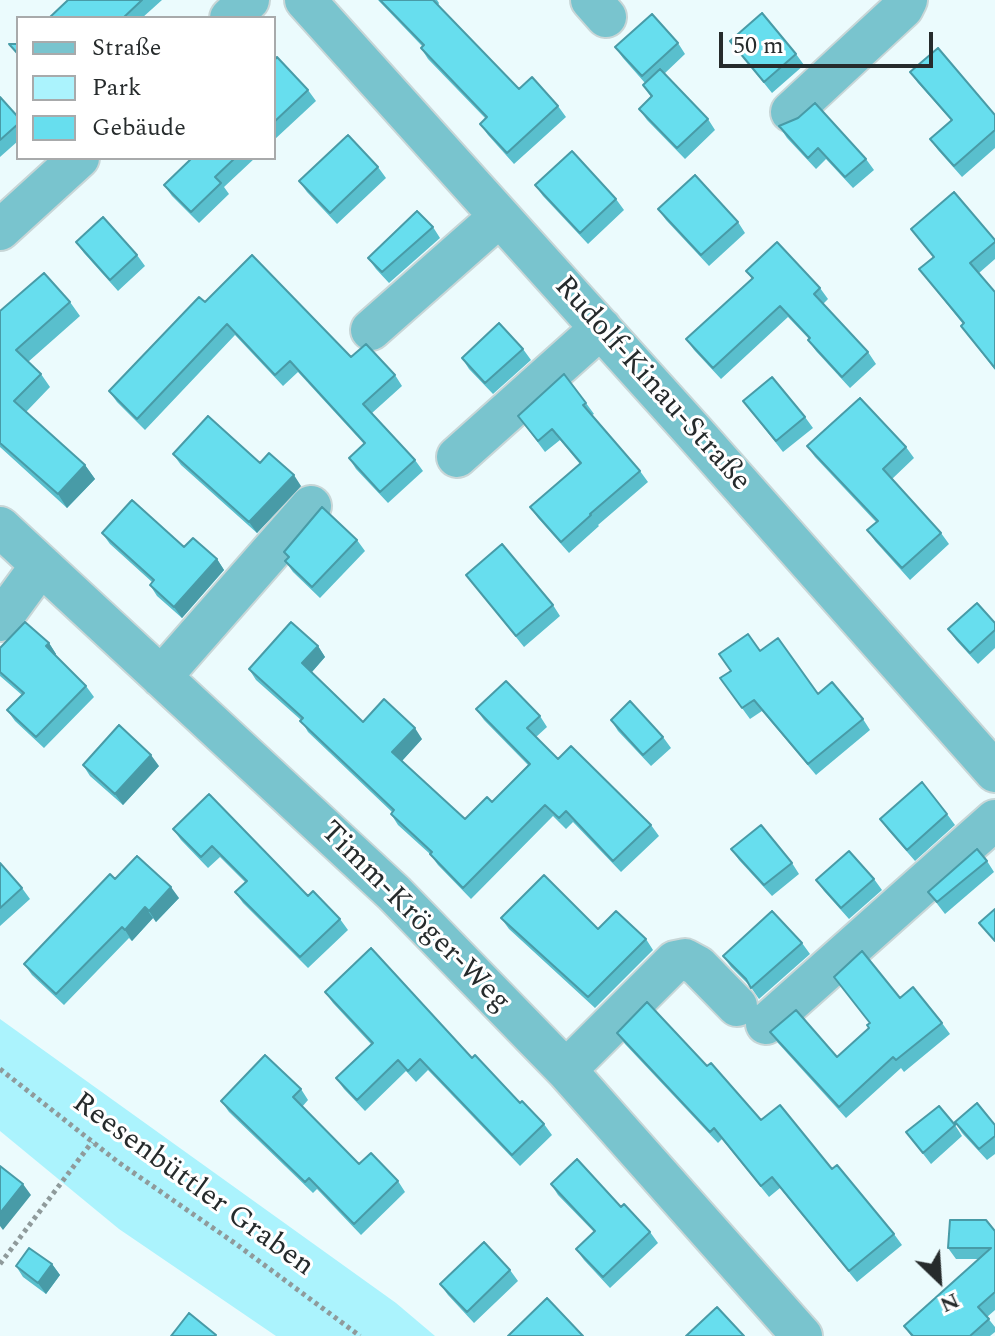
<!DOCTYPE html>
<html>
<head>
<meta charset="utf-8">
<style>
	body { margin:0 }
	#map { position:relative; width:995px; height:1336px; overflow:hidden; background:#ebfbfd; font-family:Spectral,serif }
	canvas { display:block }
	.legend { position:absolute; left:16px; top:16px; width:260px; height:144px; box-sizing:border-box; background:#fff; border:2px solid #a8aaab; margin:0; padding:10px 14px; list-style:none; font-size:24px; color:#262b2c }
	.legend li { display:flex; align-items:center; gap:16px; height:40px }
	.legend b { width:40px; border:2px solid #a8aaab }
	.north { position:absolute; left:899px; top:1240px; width:80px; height:80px; -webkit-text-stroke:6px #fff; paint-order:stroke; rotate:155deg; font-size:22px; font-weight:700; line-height:32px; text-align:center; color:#262b2c }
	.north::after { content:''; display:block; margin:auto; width:28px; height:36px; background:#262b2c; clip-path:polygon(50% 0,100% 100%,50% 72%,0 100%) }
	.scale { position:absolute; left:719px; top:32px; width:214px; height:36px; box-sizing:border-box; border:4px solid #262b2c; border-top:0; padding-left:10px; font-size:24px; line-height:28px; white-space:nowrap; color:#262b2c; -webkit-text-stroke:6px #fff; paint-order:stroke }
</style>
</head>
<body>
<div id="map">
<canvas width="995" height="1336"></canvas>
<ul class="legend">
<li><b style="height:10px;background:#79c4ce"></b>Straße</li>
<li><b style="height:22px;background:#abf3fd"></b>Park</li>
<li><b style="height:22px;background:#67deee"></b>Gebäude</li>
</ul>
<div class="north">N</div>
<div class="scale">50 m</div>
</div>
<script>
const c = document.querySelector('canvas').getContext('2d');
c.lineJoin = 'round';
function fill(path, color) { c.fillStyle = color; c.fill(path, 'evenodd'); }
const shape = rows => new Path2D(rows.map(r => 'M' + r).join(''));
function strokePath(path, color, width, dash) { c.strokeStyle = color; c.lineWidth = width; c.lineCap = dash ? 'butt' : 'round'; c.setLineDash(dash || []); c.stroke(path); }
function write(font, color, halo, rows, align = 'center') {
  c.font = font + ' Spectral,serif'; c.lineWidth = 6; c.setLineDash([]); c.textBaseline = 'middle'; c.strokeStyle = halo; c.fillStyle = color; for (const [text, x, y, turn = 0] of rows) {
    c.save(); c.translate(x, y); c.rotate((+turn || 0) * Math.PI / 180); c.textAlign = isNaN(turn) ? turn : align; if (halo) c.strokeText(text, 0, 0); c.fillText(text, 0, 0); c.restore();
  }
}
fill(shape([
	[0,1019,396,1303,435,1336,276,1336,119,1229,0,1131]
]), '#abf3fd');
const minor = shape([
	[305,0,693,431,995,772],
	[591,0,606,17],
	[230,18,249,0],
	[791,112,903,8,907,0],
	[0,230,79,158],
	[371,330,499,217],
	[457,457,601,328],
	[0,527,394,893,566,1070,802,1336],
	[0,621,41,565],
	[161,677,311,506],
	[766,1024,995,820],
	[566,1070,675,961,685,959,698,966,737,1006]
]);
strokePath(minor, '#c8d6d7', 44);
strokePath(shape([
	[0,1069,118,1162,236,1244,360,1336],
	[0,1264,92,1142]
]), '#8f9a9b', 5, [4, 4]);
strokePath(minor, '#79c4ce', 40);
fill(shape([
	[68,0,162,0,142,18,49,18],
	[378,0,437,0,439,3,438,5,519,89,558,106,566,117,514,164,488,135,480,124,486,119,428,59,421,48,422,46],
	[730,41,796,54,804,65,772,93],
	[678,43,685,54,664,74,708,119,715,130,685,159,647,120,639,109,651,97,643,85,645,83,623,58,615,47],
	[274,61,308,90,316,101,274,140],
	[910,72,995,115,995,148,962,177,938,150,930,139,951,120,918,83],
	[0,97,18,117,18,141,0,157],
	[779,126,866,159,874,170,853,188,826,159,816,169,787,138],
	[192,158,255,158,224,187,229,194,199,223,172,196,164,185],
	[378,167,386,178,337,224,307,192,299,181],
	[535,185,616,199,624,210,588,244,543,196],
	[658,209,738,222,745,233,709,266,666,220],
	[433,227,440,238,389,283,376,269,368,258],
	[911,229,995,240,995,259,979,273,995,292,995,370,961,326,963,324,919,269,933,257],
	[76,242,137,255,145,266,118,291,84,253],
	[746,271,820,288,828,299,823,304,868,352,876,364,850,388,816,351,808,340,809,339,788,317,721,379,694,350,686,339,752,279],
	[70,302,80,316,28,362,41,374,50,387,26,412,85,465,95,479,67,508,0,447,0,311],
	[205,302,395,375,402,386,372,413,415,460,423,471,388,503,356,469,349,458,364,444,298,372,283,386,235,335,145,430,117,402,109,391],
	[523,349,531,360,493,394,469,369,462,358],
	[743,401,805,417,813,428,783,452],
	[586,403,594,414,592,415,640,471,648,482,598,525,599,526,569,553,538,518,530,507,580,464,560,440,545,452,518,416],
	[807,446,906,447,914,458,892,479,941,533,949,544,910,580,875,541,867,530,876,522,815,457],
	[173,454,301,486,257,533,181,465],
	[102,533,184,547,217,559,224,570,182,618,157,596,150,585,152,582,110,544],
	[357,540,365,551,320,598,293,572,285,561,288,558,284,552],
	[466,575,553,605,560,616,524,647],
	[995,623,995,648,978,664,956,640,948,629],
	[49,643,56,654,55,655,86,686,94,697,44,748,15,721,7,710,22,695,0,676,0,648],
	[318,646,325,657,312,672,363,722,422,739,402,761,465,819,492,802,528,765,484,720,476,709,540,716,547,727,536,737,558,759,651,825,659,836,621,872,573,822,566,829,553,816,471,899,438,865,430,854,398,825,391,814,392,812,308,732,301,720,256,680,249,669],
	[760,651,818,694,863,719,870,730,816,775,762,711,750,719,720,678],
	[611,720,663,737,671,748,651,766,618,731],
	[83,765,159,766,123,805,90,776],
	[209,794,308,896,340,919,348,930,308,968,243,903,235,892,245,882,220,857,208,868,181,840,173,829],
	[947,814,955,825,915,861,888,830,880,819],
	[731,849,792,863,799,874,772,896,739,860],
	[987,861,994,872,945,914,928,892],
	[0,863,22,888,30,899,0,926],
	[115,879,179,898,156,922,153,918,132,941,129,938,64,1005,32,975,24,964],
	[874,879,882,890,849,919,824,891,816,880],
	[501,918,646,939,653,950,595,1008,509,929],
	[802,943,810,954,759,999,750,986,731,967,723,956],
	[834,977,900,998,942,1023,950,1034,904,1072,901,1068,846,1118,778,1043,770,1032,837,1057,869,1028,870,1023],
	[325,992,472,1058,544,1124,552,1135,520,1166,428,1070,416,1082,406,1071,365,1111,344,1089,336,1078,371,1044,333,1003],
	[617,1033,707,1066,761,1120,832,1169,894,1234,902,1245,857,1282,780,1188,769,1197,722,1139,718,1143,625,1044],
	[301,1089,308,1100,302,1107,359,1164,398,1181,405,1192,361,1235,317,1189,313,1193,229,1112,221,1101],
	[955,1122,995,1125,995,1154,987,1160,962,1133],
	[955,1125,962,1136,931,1164,906,1132],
	[551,1184,621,1207,650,1232,658,1243,610,1288,584,1260,576,1249,594,1232,558,1195],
	[995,1231,995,1310,987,1317,995,1327,995,1332,990,1336,911,1336,904,1326,979,1259,956,1259,948,1248],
	[52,1264,60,1275,46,1294,23,1277,16,1266],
	[510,1270,518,1281,474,1323,448,1295,440,1284]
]), '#59bfcd');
fill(shape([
	[85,465,95,479,67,508,58,494],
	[294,475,301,486,257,533,249,522],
	[217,559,224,570,182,618,174,607],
	[49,643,56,654,54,657,46,646],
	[318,646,325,657,310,674,302,663],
	[415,728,422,739,400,763,392,752],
	[151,755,159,766,123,805,115,794],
	[171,887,179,898,156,922,149,911],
	[145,907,153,918,132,941,125,930],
	[23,1184,31,1195,3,1230,0,1226,0,1213],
	[52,1264,60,1275,46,1294,38,1283]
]), '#489ba7');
const building = shape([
	[68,0,142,0,123,18,49,18,68,0],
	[380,0,433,0,519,89,532,77,558,106,507,153,480,124,487,117,421,48,424,45,380,0],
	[762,13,796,54,764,82,730,41,762,13],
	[652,14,678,43,642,76,615,47,652,14],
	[9,44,18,44,18,54,9,44],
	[938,48,995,115,995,130,954,166,930,139,952,120,910,72,938,48],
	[277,57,308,90,274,122,274,61,277,57],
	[660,69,708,119,677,148,639,109,652,96,643,85,660,69],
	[0,97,18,117,18,124,0,140,0,97],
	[815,103,866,159,845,177,818,148,808,158,779,126,798,118,815,103],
	[348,135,378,167,330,213,299,181,348,135],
	[572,151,616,199,580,233,535,185,572,151],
	[192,158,235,158,215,177,221,183,191,212,164,185,192,158],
	[695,175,738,222,701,255,658,209,695,175],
	[954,192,995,240,995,242,970,263,995,292,995,368,961,326,964,323,919,269,934,257,911,229,954,192],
	[417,211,433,227,382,272,368,258,417,211],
	[103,217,137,255,110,280,76,242,103,217],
	[777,242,820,288,814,294,868,352,842,377,808,340,810,338,780,306,713,368,686,339,753,278,746,271,777,242],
	[252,255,351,357,366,344,395,375,363,404,415,460,380,492,349,458,365,443,290,361,275,375,227,324,137,419,109,391,199,297,205,302,252,255],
	[44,273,70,302,16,350,41,374,14,401,85,465,58,494,0,443,0,311,44,273],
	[499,323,523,349,485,383,462,358,499,323],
	[564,374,586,403,583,405,640,471,590,514,591,515,561,542,530,507,581,463,552,429,538,441,518,416,564,374],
	[772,377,805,417,776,441,743,401,772,377],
	[860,398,906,447,883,469,941,533,902,568,867,530,878,521,807,446,860,398],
	[208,416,260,463,269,453,294,475,249,522,173,454,208,416],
	[132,500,184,547,193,538,217,559,174,607,150,585,154,580,102,533,132,500],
	[322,507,357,540,312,587,285,561,289,557,284,552,322,507],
	[502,544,553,605,516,636,466,575,502,544],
	[977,603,995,623,995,630,970,653,948,629,977,603],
	[25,622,49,643,46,646,86,686,36,737,7,710,24,693,0,672,0,648,25,622],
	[291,622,318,646,302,663,363,722,384,699,415,728,392,752,465,819,487,797,492,802,530,764,476,709,506,681,540,716,527,728,558,759,571,746,651,825,613,861,566,811,559,818,545,805,463,888,430,854,432,852,391,814,394,810,300,721,303,718,249,669,291,622],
	[748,634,760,651,778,638,818,694,832,682,863,719,808,764,754,700,742,708,720,678,731,671,719,654,748,634],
	[630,701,663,737,643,755,611,720,630,701],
	[119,725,151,755,115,794,83,765,119,725],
	[922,782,947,814,907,850,880,819,922,782],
	[209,794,308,896,313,891,340,919,300,957,235,892,247,881,212,846,201,857,173,829,209,794],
	[761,825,792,863,764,885,731,849,761,825],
	[977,849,987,861,937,902,928,892,977,849],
	[849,851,874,879,841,908,816,880,849,851],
	[137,856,171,887,149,911,145,907,125,930,122,927,56,994,24,964,110,874,115,879,137,856],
	[0,863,22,888,0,908,0,863],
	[544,875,598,929,616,911,646,939,588,997,501,918,544,875],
	[995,909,995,941,979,923,995,909],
	[772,911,802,943,751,988,746,979,723,956,772,911],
	[371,948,472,1058,475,1055,520,1103,522,1101,544,1124,512,1155,420,1059,408,1071,398,1060,357,1100,336,1078,373,1043,325,992,371,948],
	[862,951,900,998,913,987,942,1023,896,1060,893,1057,839,1107,770,1032,796,1010,837,1057,869,1028,867,1025,870,1023,834,977,862,951],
	[647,1002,707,1066,711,1063,761,1120,780,1105,832,1169,837,1165,894,1234,849,1271,772,1177,761,1186,714,1128,710,1132,617,1033,647,1002],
	[265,1055,301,1089,293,1097,359,1164,371,1153,398,1181,354,1224,309,1178,305,1182,221,1101,265,1055],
	[977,1103,995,1125,995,1136,979,1149,955,1122,977,1103],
	[939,1106,955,1125,923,1153,906,1132,939,1106],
	[577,1159,621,1207,624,1204,650,1232,603,1277,576,1249,595,1231,551,1184,577,1159],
	[0,1166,23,1184,0,1213,0,1166],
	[950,1220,986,1220,995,1231,995,1292,978,1307,989,1319,970,1336,913,1336,904,1326,991,1248,948,1248,950,1220],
	[484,1242,510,1270,467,1312,440,1284,484,1242],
	[29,1248,52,1264,38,1283,16,1266,29,1248],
	[547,1298,583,1336,508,1336,547,1298],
	[717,1307,744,1336,686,1336,717,1307],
	[189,1313,216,1335,215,1336,171,1336,189,1313]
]);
fill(building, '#67deee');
strokePath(building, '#489ba7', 2);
write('30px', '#262b2c', '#fff', [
	["Rudolf-Kinau-Straße",651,385,48],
	["Timm-Kröger-Weg",414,918,45],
	["Reesenbüttler Graben",192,1186,36]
]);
</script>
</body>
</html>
